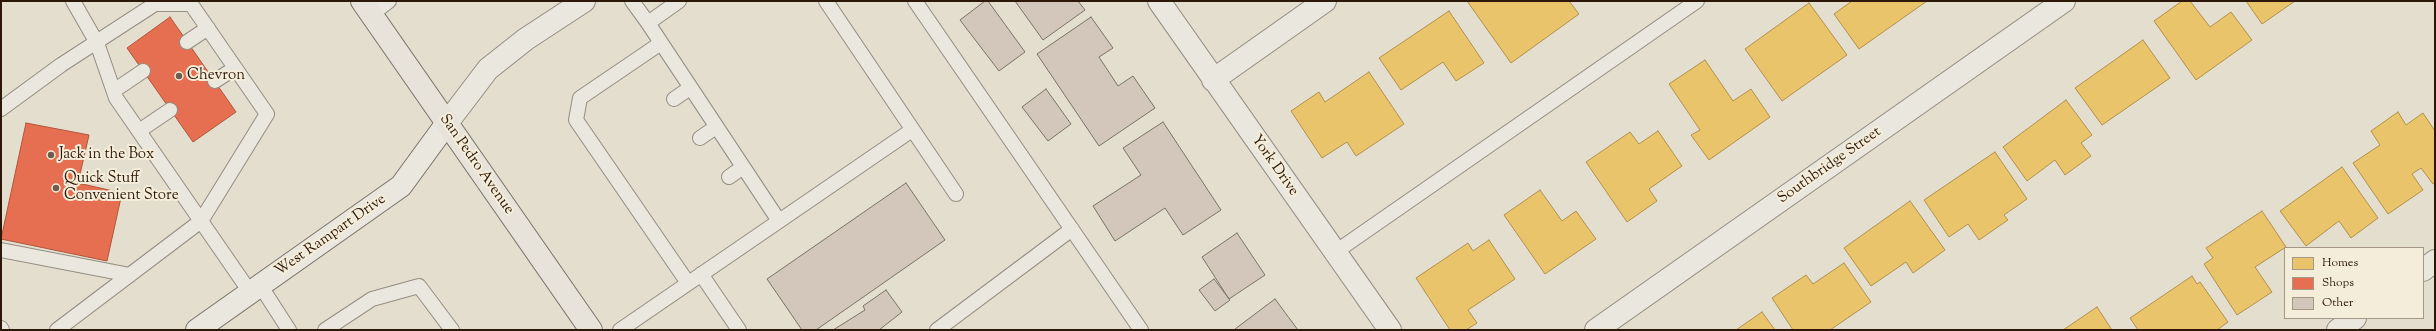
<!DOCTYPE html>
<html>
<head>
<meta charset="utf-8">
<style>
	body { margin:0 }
	#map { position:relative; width:2436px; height:331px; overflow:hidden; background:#e4dece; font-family:"Sorts Mill Goudy",serif }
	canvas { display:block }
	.frame { position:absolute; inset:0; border:2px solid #2c1709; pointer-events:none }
	.legend { position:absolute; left:2284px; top:247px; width:140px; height:72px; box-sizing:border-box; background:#f4edd9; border:1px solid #a49786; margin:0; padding:5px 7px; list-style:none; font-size:12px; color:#2c1709 }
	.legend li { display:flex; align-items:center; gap:8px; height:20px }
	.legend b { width:20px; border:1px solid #a49786 }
</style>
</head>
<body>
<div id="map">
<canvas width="2436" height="331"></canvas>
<div class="frame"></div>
<ul class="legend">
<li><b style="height:11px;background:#e9c46a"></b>Homes</li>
<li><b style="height:11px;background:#e76f51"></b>Shops</li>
<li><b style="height:11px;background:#d3c6ba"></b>Other</li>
</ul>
</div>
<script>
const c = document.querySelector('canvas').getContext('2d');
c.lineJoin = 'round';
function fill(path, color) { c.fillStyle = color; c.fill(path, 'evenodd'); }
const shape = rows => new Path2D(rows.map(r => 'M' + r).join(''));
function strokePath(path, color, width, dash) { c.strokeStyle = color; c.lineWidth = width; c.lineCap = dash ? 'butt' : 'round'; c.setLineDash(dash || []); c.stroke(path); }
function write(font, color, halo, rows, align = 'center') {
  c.font = font + ' "Sorts Mill Goudy",serif'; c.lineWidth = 4; c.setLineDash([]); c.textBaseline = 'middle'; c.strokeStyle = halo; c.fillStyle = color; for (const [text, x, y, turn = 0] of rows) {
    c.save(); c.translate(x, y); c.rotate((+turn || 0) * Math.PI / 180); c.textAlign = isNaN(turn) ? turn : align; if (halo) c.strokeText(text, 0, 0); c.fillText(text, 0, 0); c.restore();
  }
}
const homes = shape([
	[1467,1,1569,1,1579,14,1511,63,1467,1],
	[1852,1,1927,1,1859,49,1834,14,1852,1],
	[2182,1,2190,1,2210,27,2231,12,2252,40,2196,80,2154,21,2182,1],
	[2246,1,2295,1,2262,24,2246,1],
	[1809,3,1847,55,1782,101,1745,49,1809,3],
	[1449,11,1484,63,1456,81,1443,62,1401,90,1379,58,1449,11],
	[2143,40,2170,78,2102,125,2075,88,2143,40],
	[1705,60,1733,101,1751,89,1770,117,1709,160,1691,135,1700,130,1669,84,1705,60],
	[1369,72,1404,124,1356,156,1347,142,1322,158,1291,111,1319,92,1325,102,1369,72],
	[2066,100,2092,135,2081,143,2091,156,2065,175,2055,160,2027,181,2003,147,2066,100],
	[2398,112,2406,125,2423,113,2435,131,2435,183,2433,184,2421,168,2412,174,2423,190,2388,214,2353,163,2380,145,2371,131,2398,112],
	[1658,131,1682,166,1649,189,1657,201,1627,222,1586,162,1630,132,1639,144,1658,131],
	[1995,152,2027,199,2004,215,2008,220,1979,240,1968,224,1949,237,1924,200,1995,152],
	[2342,167,2378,218,2351,238,2339,221,2306,246,2280,211,2342,167],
	[1540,190,1562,221,1576,211,1596,239,1545,274,1504,215,1540,190],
	[1910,201,1945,250,1913,273,1906,262,1871,286,1844,248,1910,201],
	[2262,211,2286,247,2255,267,2272,292,2237,315,2204,264,2213,258,2206,248,2262,211],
	[1489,240,1515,279,1468,310,1477,323,1466,330,1450,330,1416,278,1468,243,1473,251,1489,240],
	[1844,263,1871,302,1830,330,1793,330,1772,298,1806,275,1813,284,1844,263],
	[2192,276,2197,284,2200,282,2228,322,2217,330,2138,330,2130,318,2192,276],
	[2097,307,2112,330,2063,330,2097,307],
	[1762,312,1775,330,1736,330,1762,312]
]);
fill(homes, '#e9c46a');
strokePath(homes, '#b0904d', 1);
const shops = shape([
	[170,17,236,112,193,142,127,48,170,17],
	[26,123,89,135,78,183,122,193,107,261,1,239,26,123]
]);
fill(shops, '#e76f51');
strokePath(shops, '#af553b', 1);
const building = shape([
	[985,1,988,1,1025,52,999,71,960,20,985,1],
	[1015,1,1078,1,1085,10,1043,40,1015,1],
	[1091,17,1113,48,1099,57,1118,86,1133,76,1155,108,1099,146,1037,54,1091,17],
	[1046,89,1071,124,1048,141,1022,107,1046,89],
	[1163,122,1221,210,1183,235,1165,208,1115,241,1093,206,1141,175,1123,148,1163,122],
	[906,183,945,240,816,330,802,330,767,279,906,183],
	[1237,233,1265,275,1229,299,1202,257,1237,233],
	[1214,279,1230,300,1215,311,1199,290,1214,279],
	[886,290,902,312,879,330,833,330,865,310,863,306,886,290],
	[1275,299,1298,330,1236,330,1235,329,1275,299]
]);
fill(building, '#d3c6ba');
strokePath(building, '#797268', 1);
const lane = shape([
	[73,1,97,43,116,98,250,292],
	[632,1,648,23,679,1],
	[826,1,956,194],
	[915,1,1141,330],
	[371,15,389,1],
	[648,23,779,221],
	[187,42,208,28],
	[661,43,580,98,576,120,688,283],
	[215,81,235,68],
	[115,90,143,71],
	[674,99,690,88],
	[1,109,61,65,155,4,191,4,267,114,201,221,57,330],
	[139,131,170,110],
	[700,138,716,127],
	[729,177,743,167],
	[1,250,130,275],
	[1334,253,1697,1],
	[701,274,739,330],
	[260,285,289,330],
	[1,328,2,330],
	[325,330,372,299,419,286,452,330],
	[620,330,912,130],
	[937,330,1072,229]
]);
const street = shape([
	[1159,1,1390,330],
	[1213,80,1325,1],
	[447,123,488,69,526,39,584,1],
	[2423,270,2435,261],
	[1596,330,2064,1],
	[2338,330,2355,318]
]);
const secondary = shape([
	[197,330,401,186,447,123]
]);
const primary = shape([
	[362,1,591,330]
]);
strokePath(lane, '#938d82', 16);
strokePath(street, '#938d82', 24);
strokePath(secondary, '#797268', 24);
strokePath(primary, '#797268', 24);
strokePath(lane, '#eae7df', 14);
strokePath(street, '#eae7df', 22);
strokePath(secondary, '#eae7df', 22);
strokePath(primary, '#e7e3da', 22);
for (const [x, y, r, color] of [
	[179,76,4,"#6c5d4e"],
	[51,155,4,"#6c5d4e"],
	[56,188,4,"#6c5d4e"]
]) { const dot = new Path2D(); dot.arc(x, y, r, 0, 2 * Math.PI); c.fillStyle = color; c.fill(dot); strokePath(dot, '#f4edd9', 1.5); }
write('15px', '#2c1709', '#f4edd9', [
	["Chevron",187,76],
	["Jack in the Box",59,155],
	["Quick Stuff",64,179],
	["Convenient Store",64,196]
], 'left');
write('15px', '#2c1709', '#f4edd9', [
	["San Pedro Avenue",476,165,55],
	["York Drive",1274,166,55],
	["Southbridge Street",1830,166,-35],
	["West Rampart Drive",331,236,-35]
]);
</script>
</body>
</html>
